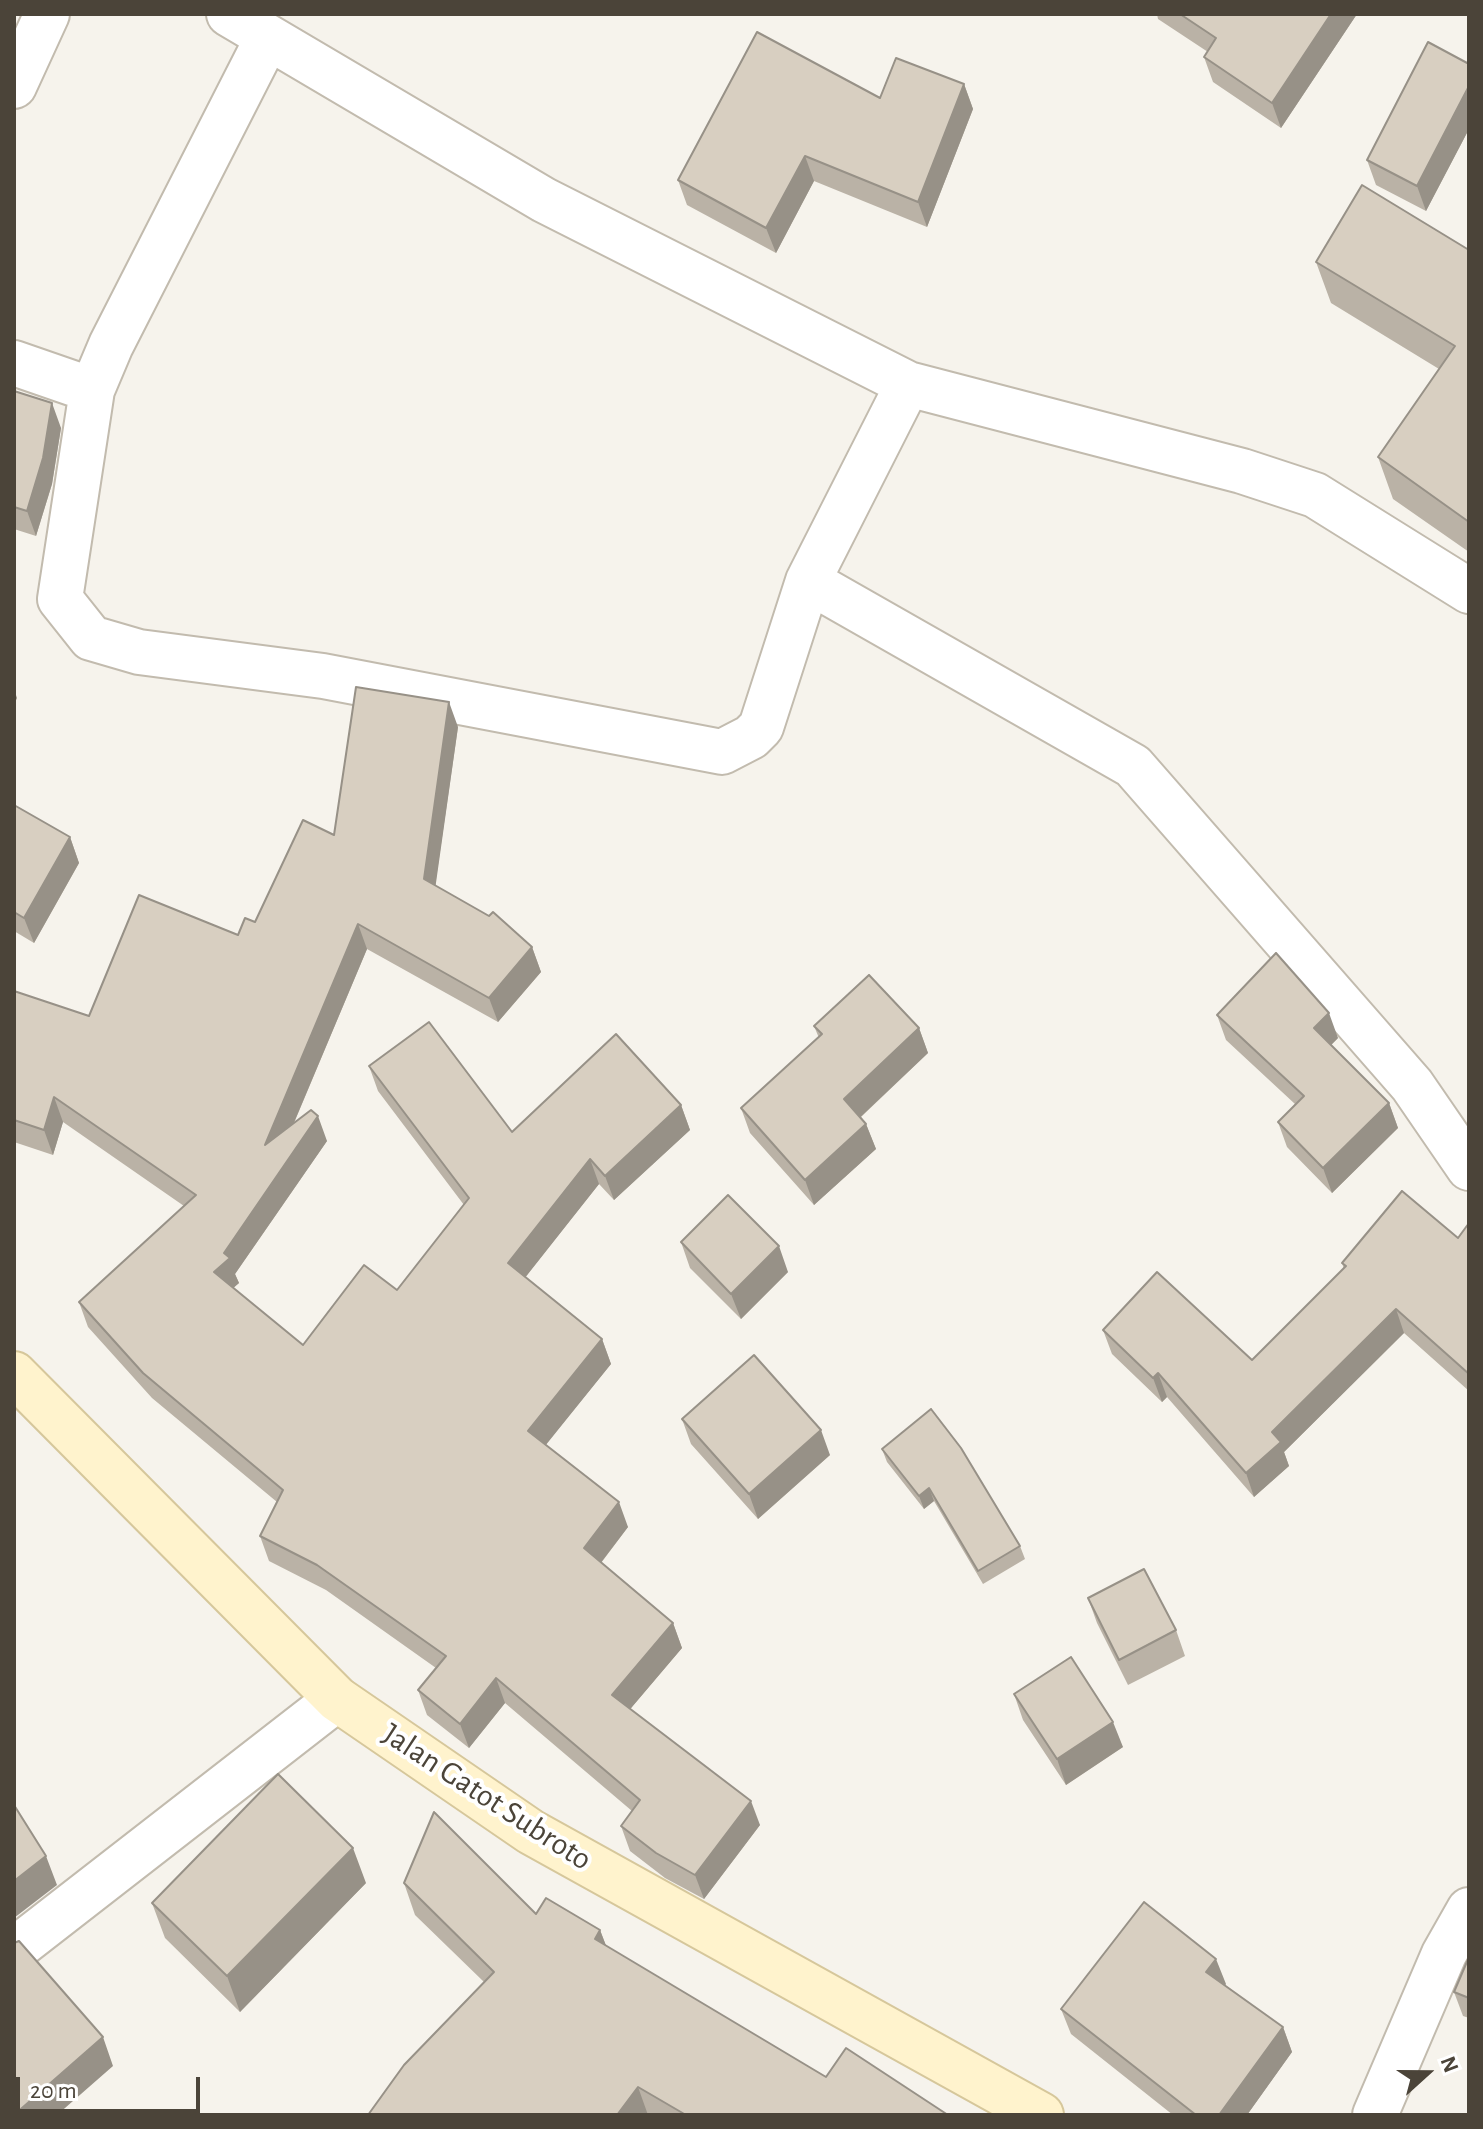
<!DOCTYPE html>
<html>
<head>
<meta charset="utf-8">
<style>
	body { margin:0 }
	#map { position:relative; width:1483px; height:2129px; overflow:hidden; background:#f6f3ec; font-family:"Alegreya Sans",sans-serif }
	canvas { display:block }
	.frame { position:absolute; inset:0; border:16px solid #4b4439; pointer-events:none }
	.north { position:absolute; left:1387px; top:2033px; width:80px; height:80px; -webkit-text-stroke:6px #fff; paint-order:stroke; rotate:69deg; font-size:22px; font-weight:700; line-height:32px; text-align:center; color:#4b4439 }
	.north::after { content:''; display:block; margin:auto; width:28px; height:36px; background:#4b4439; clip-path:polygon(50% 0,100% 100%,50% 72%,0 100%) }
	.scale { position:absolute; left:16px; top:2077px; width:184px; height:36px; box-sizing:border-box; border:4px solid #4b4439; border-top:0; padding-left:10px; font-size:24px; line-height:28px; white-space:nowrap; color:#4b4439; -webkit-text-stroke:6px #fff; paint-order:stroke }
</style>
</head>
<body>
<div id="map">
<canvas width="1483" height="2129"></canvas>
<div class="frame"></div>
<div class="north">N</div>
<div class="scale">20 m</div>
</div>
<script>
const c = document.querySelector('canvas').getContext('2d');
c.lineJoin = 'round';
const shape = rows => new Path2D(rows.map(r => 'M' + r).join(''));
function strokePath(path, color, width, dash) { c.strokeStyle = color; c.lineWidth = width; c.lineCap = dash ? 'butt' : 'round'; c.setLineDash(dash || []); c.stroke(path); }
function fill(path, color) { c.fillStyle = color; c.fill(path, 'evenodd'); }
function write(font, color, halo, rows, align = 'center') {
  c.font = font + ' "Alegreya Sans",sans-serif'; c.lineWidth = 8; c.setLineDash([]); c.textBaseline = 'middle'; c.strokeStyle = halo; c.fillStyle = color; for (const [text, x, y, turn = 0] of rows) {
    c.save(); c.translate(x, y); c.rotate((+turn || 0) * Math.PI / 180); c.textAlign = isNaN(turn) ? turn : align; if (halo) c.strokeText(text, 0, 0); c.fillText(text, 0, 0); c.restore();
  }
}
const street = shape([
	[229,14,544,200,908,384,1242,471,1315,495,1469,591],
	[268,37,111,345,92,390,60,599,91,638,139,652,323,676,722,752,751,737,761,727,808,581,908,384],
	[14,86,47,14],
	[14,363,92,390],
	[808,581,1133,766,1412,1085,1469,1168],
	[14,1950,337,1699],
	[1375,2115,1444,1954,1469,1910]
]);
const secondary = shape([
	[14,1374,337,1699,531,1832,1041,2115]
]);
strokePath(street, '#c2bbae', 48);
strokePath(secondary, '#d6c79b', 48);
strokePath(street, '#fff', 44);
strokePath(secondary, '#fff3cd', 44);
fill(shape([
	[1157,14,1357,14,1281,128,1213,82,1204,57,1208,52,1158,19],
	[1469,64,1469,129,1426,211,1376,185,1367,160],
	[964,84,973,109,927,227,814,181,776,253,687,205,678,180,880,98],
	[1469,250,1469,552,1393,499,1378,457,1439,369,1331,303,1316,262],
	[14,391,61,428,52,484,36,536,14,529],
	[458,727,435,886,532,947,541,972,498,1022,367,949,294,1123,327,1141,235,1274,239,1283,233,1288,303,1345,397,1290,464,1205,378,1091,369,1066,512,1132,681,1105,690,1130,614,1200,599,1184,525,1277,602,1339,611,1364,545,1445,628,1527,601,1563,673,1623,682,1648,630,1709,760,1825,704,1899,665,1878,630,1851,621,1826,632,1811,505,1703,469,1748,427,1715,418,1690,436,1668,326,1590,269,1561,260,1536,277,1502,152,1398,88,1327,79,1302,184,1206,63,1122,53,1155,14,1142,14,991,89,1016,238,935,255,922,334,835],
	[14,805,70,837,79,863,34,943,14,931],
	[1217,1015,1338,1038,1331,1045,1389,1103,1398,1128,1332,1193,1287,1147,1278,1122,1295,1104,1226,1040],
	[814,1026,919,1028,928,1053,861,1117,866,1124,876,1149,814,1205,750,1133,741,1108,819,1038],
	[1469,1223,1469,1391,1404,1333,1284,1452,1289,1466,1254,1497,1167,1397,1162,1402,1112,1354,1103,1330,1252,1360,1344,1269,1342,1263,1458,1238],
	[681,1242,788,1272,741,1319,690,1268],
	[682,1419,830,1455,758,1519,691,1444],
	[882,1449,1020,1546,1025,1559,983,1584,934,1501,924,1509,887,1462],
	[1088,1598,1176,1630,1185,1656,1128,1685,1097,1623],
	[1014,1694,1123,1747,1066,1785,1023,1720],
	[366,1883,240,2012,165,1938,152,1903],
	[404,1883,600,1930,606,1946,826,2077,948,2115,368,2115,484,1982,415,1915],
	[1469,1957,1469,2018,1463,2016,1454,1992],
	[1226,1984,1225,1985,1283,2027,1292,2052,1247,2115,1173,2115,1071,2034,1061,2009]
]), '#bab2a6');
fill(shape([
	[1331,14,1357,14,1281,128,1272,103],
	[964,84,973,109,927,227,918,202],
	[1469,86,1469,129,1426,211,1417,186],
	[805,156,814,181,776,253,766,228],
	[52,403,61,428,52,484,36,536,27,511],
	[14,689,17,698,14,705],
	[449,702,458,727,433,904,424,879],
	[70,837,79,863,34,943,24,918],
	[358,924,367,949,274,1170,265,1145],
	[532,947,541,972,498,1022,489,998],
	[1329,1013,1338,1038,1323,1053,1314,1028],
	[919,1028,928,1053,853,1124,844,1099],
	[54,1097,63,1122,53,1155,44,1130],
	[1389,1103,1398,1128,1332,1193,1323,1168],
	[681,1105,690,1130,614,1200,605,1176],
	[318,1116,327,1141,235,1274,239,1283,223,1297,214,1272,224,1253],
	[866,1124,876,1149,814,1205,805,1180],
	[590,1159,599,1184,517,1288,508,1263],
	[779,1246,788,1272,741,1319,731,1294],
	[1396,1309,1404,1333,1284,1452,1289,1466,1254,1497,1246,1473,1272,1432],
	[602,1339,611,1364,537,1456,528,1431],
	[1158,1373,1167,1397,1162,1402,1153,1378],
	[821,1430,830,1455,758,1519,749,1494],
	[929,1488,934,1501,924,1509,919,1496],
	[619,1502,628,1527,593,1573,584,1548],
	[673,1623,682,1648,621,1720,612,1695],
	[496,1678,505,1703,469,1748,460,1724],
	[1113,1722,1123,1747,1066,1785,1057,1759],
	[751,1801,760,1825,704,1899,695,1875],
	[353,1848,366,1883,240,2012,227,1976],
	[46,1856,57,1885,14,1918,14,1881],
	[600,1930,612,1961,595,1939],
	[1216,1959,1226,1984,1216,1997,1206,1972],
	[1283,2027,1292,2052,1247,2115,1219,2115],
	[103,2037,113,2066,57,2115,14,2115],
	[638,2087,648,2115,617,2115]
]), '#979187');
const building = shape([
	[1180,14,1331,14,1272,103,1204,57,1216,38,1180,14],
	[757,32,880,98,896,58,964,84,918,202,805,156,766,228,678,180,757,32],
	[1428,42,1469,64,1469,86,1417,186,1367,160,1428,42],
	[1362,185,1469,250,1469,522,1378,457,1455,346,1316,262,1362,185],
	[14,391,52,403,43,458,27,511,14,507,14,391],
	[356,687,449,702,424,879,489,916,493,912,532,947,489,998,358,924,265,1145,311,1110,318,1116,224,1253,230,1258,214,1272,303,1345,364,1265,397,1290,469,1198,369,1066,429,1022,512,1132,616,1034,681,1105,605,1176,590,1159,508,1263,602,1339,528,1431,619,1502,584,1548,673,1623,612,1695,751,1801,695,1875,656,1853,621,1826,640,1800,496,1678,460,1724,418,1690,446,1656,317,1565,260,1536,283,1490,143,1373,79,1302,196,1195,54,1097,44,1130,14,1120,14,991,89,1016,139,895,238,935,245,918,255,922,303,820,334,835,356,687],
	[14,805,70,837,24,918,14,912,14,805],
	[1276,953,1329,1013,1314,1028,1389,1103,1323,1168,1278,1122,1304,1096,1217,1015,1276,953],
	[869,975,919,1028,844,1099,866,1124,805,1180,741,1108,822,1034,814,1026,869,975],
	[1402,1191,1458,1238,1469,1223,1469,1374,1396,1309,1272,1432,1281,1442,1246,1473,1158,1373,1153,1378,1103,1330,1157,1272,1252,1360,1346,1266,1342,1263,1402,1191],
	[728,1195,779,1246,731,1294,681,1242,728,1195],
	[754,1355,821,1430,749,1494,682,1419,754,1355],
	[931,1409,961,1448,1020,1546,978,1571,929,1488,919,1496,882,1449,931,1409],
	[1144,1569,1176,1630,1119,1660,1088,1598,1144,1569],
	[1071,1657,1113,1722,1057,1759,1014,1694,1071,1657],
	[278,1774,353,1848,227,1976,152,1903,278,1774],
	[14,1805,46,1856,14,1881,14,1805],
	[434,1812,536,1914,546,1898,600,1930,595,1939,826,2077,846,2048,948,2115,686,2115,638,2087,617,2115,368,2115,404,2065,494,1972,404,1883,434,1812],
	[1144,1902,1216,1959,1206,1972,1283,2027,1219,2115,1196,2115,1061,2009,1144,1902],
	[19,1941,103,2037,14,2115,14,1943,19,1941],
	[1469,1957,1469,1998,1454,1992,1469,1957]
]);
fill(building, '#d8cfc1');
strokePath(building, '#979187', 2);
write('32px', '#4b4439', '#fff', [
	["Jalan Gatot Subroto",487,1797,33]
]);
</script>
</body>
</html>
